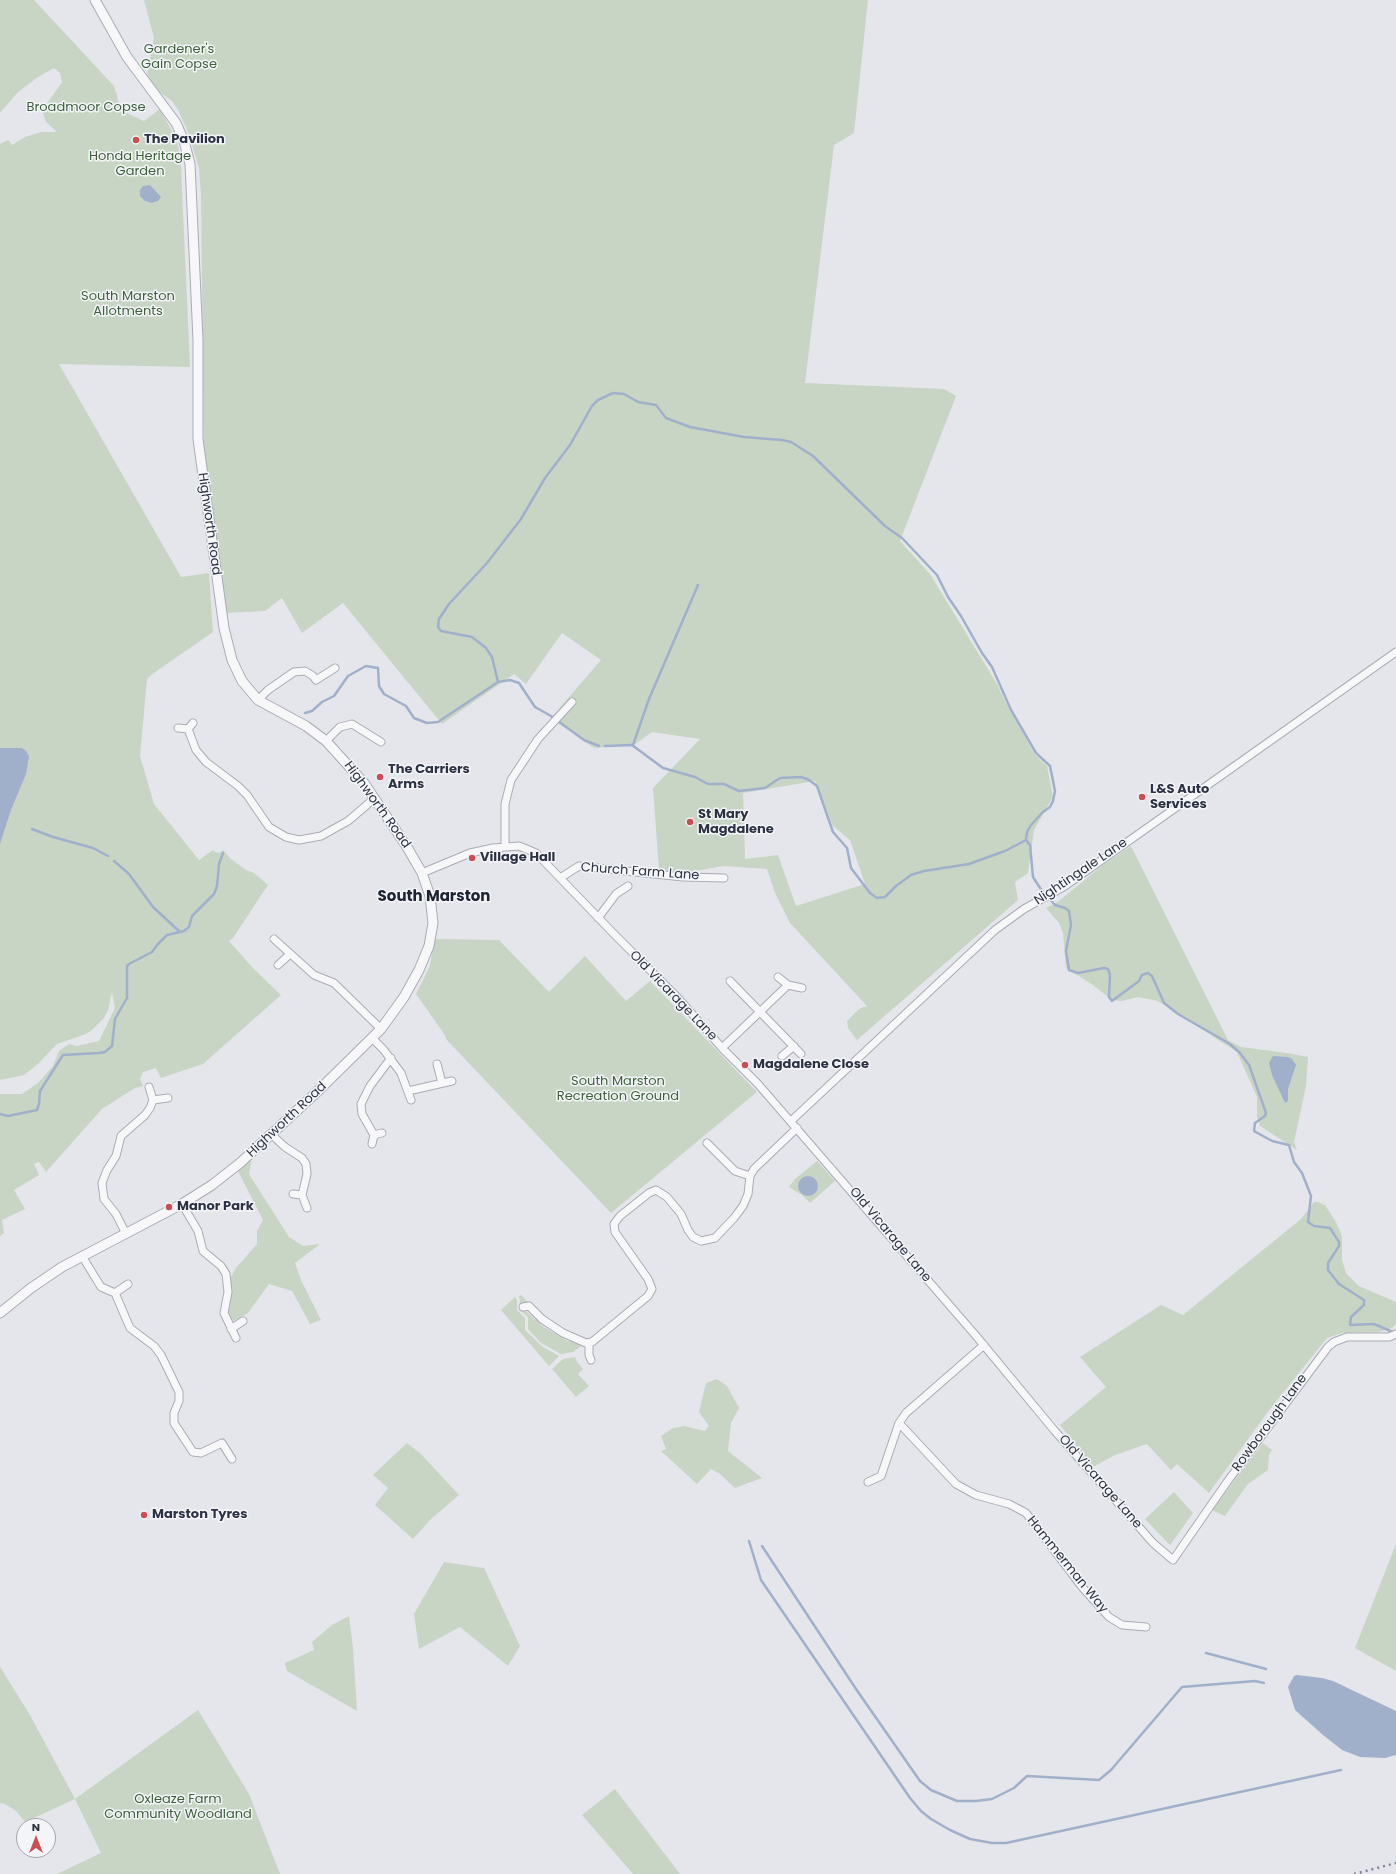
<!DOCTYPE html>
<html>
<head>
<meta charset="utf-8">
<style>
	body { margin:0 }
	#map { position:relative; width:1396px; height:1874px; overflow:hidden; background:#e4e6eb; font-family:Poppins,sans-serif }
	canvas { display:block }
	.north { position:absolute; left:16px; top:1818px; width:40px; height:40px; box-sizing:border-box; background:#f4f5f8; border:1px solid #a4a7b0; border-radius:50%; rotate:0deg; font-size:11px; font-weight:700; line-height:16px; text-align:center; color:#2c3243 }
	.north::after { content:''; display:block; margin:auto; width:14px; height:18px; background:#ca4f55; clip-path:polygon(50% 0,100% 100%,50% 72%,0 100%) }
</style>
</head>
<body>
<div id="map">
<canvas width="1396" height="1874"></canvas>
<div class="north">N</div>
</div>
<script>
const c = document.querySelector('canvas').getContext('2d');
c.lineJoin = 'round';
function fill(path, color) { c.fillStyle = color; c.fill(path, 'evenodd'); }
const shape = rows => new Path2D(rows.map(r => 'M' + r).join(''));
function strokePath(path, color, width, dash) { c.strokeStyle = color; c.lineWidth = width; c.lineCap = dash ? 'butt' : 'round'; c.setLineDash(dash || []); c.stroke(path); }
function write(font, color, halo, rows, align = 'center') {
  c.font = font + ' Poppins,sans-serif'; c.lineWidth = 3; c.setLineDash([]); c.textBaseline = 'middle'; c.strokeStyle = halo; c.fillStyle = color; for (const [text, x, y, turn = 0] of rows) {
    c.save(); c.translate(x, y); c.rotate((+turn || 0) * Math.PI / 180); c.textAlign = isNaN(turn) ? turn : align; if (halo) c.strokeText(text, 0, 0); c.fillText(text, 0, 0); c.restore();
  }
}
fill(shape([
	[0,0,34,0,114,86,119,103,127,113,144,121,160,109,175,137,179,150,181,166,190,367,59,364,181,577,209,573,213,632,151,675,147,679,140,756,154,804,199,860,213,850,215,852,219,853,223,850,231,859,246,870,254,873,268,885,233,938,229,941,253,968,281,995,203,1064,161,1078,156,1068,143,1072,140,1079,143,1086,135,1088,102,1109,46,1172,39,1162,34,1164,39,1175,14,1190,25,1209,2,1220,4,1233,0,1236,0,1094,22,1094,38,1083,53,1066,59,1051,69,1044,77,1046,99,1041,115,1008,112,992,108,1010,104,1018,92,1030,86,1034,57,1044,38,1064,24,1075,0,1080,0,144,8,140,12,145,25,137,41,132,57,132,46,122,42,111,62,82,60,73,54,68,38,77,18,92,0,113],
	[144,0,868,0,854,133,834,145,805,383,944,389,956,396,900,541,930,574,997,684,1006,703,1035,755,1047,766,1053,797,1034,830,1028,873,1015,882,1018,900,857,1040,848,1028,847,1021,859,1009,867,1006,790,923,775,893,767,869,724,866,688,872,659,870,653,788,700,739,652,732,634,745,594,748,551,718,601,660,562,633,526,684,514,674,442,724,343,603,302,633,282,598,265,611,226,613,204,464,201,195,199,168,188,132,178,110,172,101,154,88,147,76,154,38],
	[815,781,833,826,850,840,865,884,796,906,778,855,745,859,743,793],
	[1131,846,1228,1040,1241,1047,1287,1053,1308,1057,1306,1086,1294,1142,1297,1150,1260,1126,1257,1117,1257,1097,1237,1052,1158,1001,1138,997,1122,1001,1112,1000,1093,985,1066,968,1063,933,1059,923,1046,908,1059,901,1103,865],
	[434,939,499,940,549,992,585,956,626,1001,650,981,757,1092,611,1213,446,1039,445,1035,416,994,430,966],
	[252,1158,249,1174,289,1237,303,1246,320,1244,295,1263,301,1280,321,1320,310,1324,292,1291,269,1284,248,1313,234,1321,228,1315,227,1309,230,1279,236,1268,257,1244,257,1231,263,1220,238,1171],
	[817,1161,835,1181,810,1203,802,1195,789,1187,795,1179],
	[1314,1202,1318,1202,1325,1205,1336,1222,1342,1236,1342,1260,1346,1273,1359,1286,1396,1302,1396,1324,1392,1328,1379,1332,1342,1333,1327,1338,1267,1413,1209,1493,1177,1464,1171,1470,1147,1444,1115,1455,1093,1467,1060,1425,1106,1387,1080,1357,1161,1305,1183,1315,1301,1219],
	[521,1295,528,1302,521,1304,519,1307,522,1311,527,1312,536,1320,538,1320,541,1325,554,1333,560,1334,561,1337,567,1341,576,1342,581,1346,573,1352,561,1354,541,1343,528,1329,528,1317,519,1309,520,1300,519,1296],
	[515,1297,517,1300,517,1310,525,1318,525,1330,543,1347,559,1356,549,1366,501,1310],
	[575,1357,577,1362,583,1369,578,1374,589,1386,576,1397,552,1369,563,1359],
	[717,1379,727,1386,739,1408,731,1423,728,1451,762,1478,735,1488,720,1474,711,1469,697,1484,661,1451,666,1449,661,1436,673,1428,684,1426,705,1431,709,1426,699,1412,706,1383],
	[407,1443,421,1454,459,1495,431,1519,413,1539,375,1505,388,1488,373,1475],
	[1263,1443,1272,1450,1269,1455,1268,1470,1248,1484,1225,1516,1212,1510],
	[1174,1492,1193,1513,1170,1545,1145,1519],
	[1396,1544,1396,1671,1355,1648],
	[444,1562,484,1568,520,1646,508,1666,460,1627,419,1649,414,1614],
	[349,1616,353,1648,357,1711,287,1671,285,1663,314,1650,312,1642,332,1625],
	[0,1667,30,1715,75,1799,198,1710,249,1794,280,1874,57,1874,101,1853,75,1799,25,1822,16,1811,5,1804,0,1803],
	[615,1789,680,1874,633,1874,582,1815]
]), '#c8d5c5');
fill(shape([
	[150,185,161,197,158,201,152,203,145,201,140,196,140,190,143,186],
	[0,748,22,748,26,751,29,756,26,774,11,810,0,844],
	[1273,1056,1288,1057,1292,1059,1296,1065,1288,1089,1288,1101,1285,1103,1272,1075,1269,1063],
	'798 1186a10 10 0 1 1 20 0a10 10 0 1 1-20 0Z',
	[1297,1675,1322,1678,1333,1681,1396,1711,1396,1755,1385,1758,1360,1757,1342,1750,1323,1735,1295,1710,1288,1687,1294,1676]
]), '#a1b0ca');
strokePath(shape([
	[498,682,492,657,486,648,472,637,441,631,438,627,439,619,449,604,487,563,521,519,545,478,570,445,592,406,598,400,613,393,624,394,638,402,656,405,666,418,690,427,744,437,782,440,791,442,813,456,885,526,902,538,937,575,948,597,961,616,982,653,992,667,1011,710,1036,753,1050,766,1055,791,1053,801,1050,807,1043,812,1031,825,1027,832,1026,840],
	[305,713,312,711,322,702,334,696,348,676,366,666,378,668,379,686,384,694,406,706,414,718,427,723,438,722,498,682,510,680,519,683,535,707,551,716,584,740,599,746],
	[633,745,649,699,698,585],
	[605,746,632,745,663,768,695,777,708,784,724,784,739,791,765,788,780,778,801,777,809,780,817,786,833,832,847,848,851,868,870,893,877,898,885,897,896,886,911,875,924,871,969,864,1005,851,1026,840],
	[32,829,53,837,93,848,108,856],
	[1026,840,1030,845,1033,877,1040,888,1055,905,1065,908,1069,911,1071,925,1066,951,1069,970,1078,973,1104,968,1108,969,1110,975,1109,997,1112,1001,1139,981,1142,975,1148,973,1152,976,1164,1003,1178,1014,1230,1044,1240,1053,1249,1065,1266,1113,1265,1116,1255,1123,1254,1131,1272,1141,1289,1145,1294,1162,1302,1173,1311,1196,1308,1222,1314,1226,1330,1228,1339,1242,1339,1246,1328,1263,1328,1270,1339,1284,1364,1300,1364,1305,1351,1317,1350,1325,1374,1324,1395,1333],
	[114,861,129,874,153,907,180,932],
	[0,1114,8,1116,37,1110,39,1104,40,1091,63,1055,99,1053,105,1052,112,1046,115,1019,127,998,127,966,129,964,152,952,158,944,167,935,184,931,189,927,192,916,214,894,217,886,219,864,223,853],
	[749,1541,761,1580,910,1798,921,1811,931,1819,950,1830,970,1839,992,1843,1006,1843,1341,1770],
	[762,1546,856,1689,920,1781,931,1790,957,1801,976,1801,992,1799,1014,1788,1027,1776,1099,1780,1111,1770,1182,1687,1255,1681,1264,1683],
	[1206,1653,1266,1669]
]), '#a1b0ca', 2.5);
const minor = shape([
	[258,700,268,690,294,672,305,671,313,676,316,680,335,668],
	[178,728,188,729,196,750,206,762,238,786,247,795,269,827,286,837,299,840,321,836,348,821,375,798],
	[188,729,193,723],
	[326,741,340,727,352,724,381,742],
	[505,846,505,804,511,780,538,739,572,702],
	[422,873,470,853,493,848,519,846,536,853,614,934,678,998,722,1048,758,1084,977,1337,1054,1430,1153,1543,1173,1560,1227,1482,1328,1347,1334,1342,1347,1337,1389,1337,1396,1334],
	[560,878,579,866,683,877,724,878],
	[598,918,616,894,628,886],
	[274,939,314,975,334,983,381,1029],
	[278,965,290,954],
	[778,977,788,985,802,988],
	[730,981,801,1054],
	[373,1039,383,1049,401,1073,411,1100],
	[722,1048,788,985],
	[782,1056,794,1046],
	[437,1064,442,1083],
	[408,1091,452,1081],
	[153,1100,168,1098],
	[791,1121,995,930,1024,909,1065,886,1396,652],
	[271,1134,285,1147,302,1158,306,1164,307,1174,302,1195,293,1194],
	[374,1135,382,1133],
	[707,1143,735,1171,750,1176],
	[372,1144,374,1135,362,1114,361,1104,370,1086,391,1058],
	[302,1195,307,1208],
	[182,1204,198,1231,203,1251,221,1266,226,1274,228,1292,224,1313,236,1338],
	[126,1234,116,1214,104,1199,102,1183,107,1170,116,1156,121,1136,145,1115,150,1108,153,1100,149,1087],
	[82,1256,101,1287,115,1293,130,1328,154,1346,161,1355,179,1392,179,1401,174,1413,174,1423,193,1452,201,1453,222,1443,232,1459],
	[115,1293,128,1284],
	[523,1307,529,1306,542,1319,563,1333,586,1343,592,1342,648,1296,652,1289,648,1279,615,1232,614,1224,620,1216,649,1193,656,1190,667,1197,681,1214,688,1230,693,1237,701,1241,715,1238,734,1218,743,1206,748,1194,750,1176,754,1169,797,1128],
	[231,1329,243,1321],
	[589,1344,589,1355,591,1360],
	[899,1423,956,1484,976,1495,1009,1504,1026,1513,1082,1587,1109,1617,1122,1625,1146,1627],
	[868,1482,881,1476,899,1423,906,1413,984,1345]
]);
const tertiary = shape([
	[0,1313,31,1288,62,1267,182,1204,212,1185,240,1163,317,1092,381,1029,404,997,419,970,429,946,433,923,430,896,422,873,407,847,364,783,326,741,306,726,258,700,242,681,232,660,224,628,198,439,198,340,190,164,184,141,176,123,127,57,95,0]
]);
strokePath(minor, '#a9acb5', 9);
strokePath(tertiary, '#a9acb5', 11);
strokePath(minor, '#f7f7fa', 7);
strokePath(tertiary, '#f7f7fa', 9);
strokePath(shape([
	[1354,1874,1396,1863]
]), '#7e8494', 2.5, [2, 4]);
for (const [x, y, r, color] of [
	[136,140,4,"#ca4f55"],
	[380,777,4,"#ca4f55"],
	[1142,797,4,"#ca4f55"],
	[690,822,4,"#ca4f55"],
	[472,858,4,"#ca4f55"],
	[745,1065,4,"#ca4f55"],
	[169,1207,4,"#ca4f55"],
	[144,1515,4,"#ca4f55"]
]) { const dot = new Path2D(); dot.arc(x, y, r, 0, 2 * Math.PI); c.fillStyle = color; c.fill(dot); strokePath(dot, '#f4f5f8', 1.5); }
write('13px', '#3d5f3a', '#f4f5f8', [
	["Gardener's",179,50],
	["Gain Copse",179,65],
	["Broadmoor Copse",86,108],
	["Honda Heritage",140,157],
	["Garden",140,172],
	["South Marston",128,297],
	["Allotments",128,312],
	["South Marston",618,1082],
	["Recreation Ground",618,1097],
	["Oxleaze Farm",178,1800],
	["Community Woodland",178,1815]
]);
write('bold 13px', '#2c3243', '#f4f5f8', [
	["The Pavilion",144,140],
	["The Carriers",388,770],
	["Arms",388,785],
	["L&S Auto",1150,790],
	["Services",1150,805],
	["St Mary",698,815],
	["Magdalene",698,830],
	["Village Hall",480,858],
	["Magdalene Close",753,1065],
	["Manor Park",177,1207],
	["Marston Tyres",152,1515]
], 'left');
write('13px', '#2c3243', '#f4f5f8', [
	["Highworth Road",209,524,82],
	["Highworth Road",377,805,54],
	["Church Farm Lane",640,872,4],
	["Nightingale Lane",1081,872,-34],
	["Old Vicarage Lane",673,996,46],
	["Highworth Road",287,1120,-43],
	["Old Vicarage Lane",890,1235,50],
	["Rowborough Lane",1270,1423,-54],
	["Old Vicarage Lane",1100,1482,49],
	["Hammerman Way",1067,1565,51]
]);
write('bold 15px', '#1e2334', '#f4f5f8', [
	["South Marston",434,897]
]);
</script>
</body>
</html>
